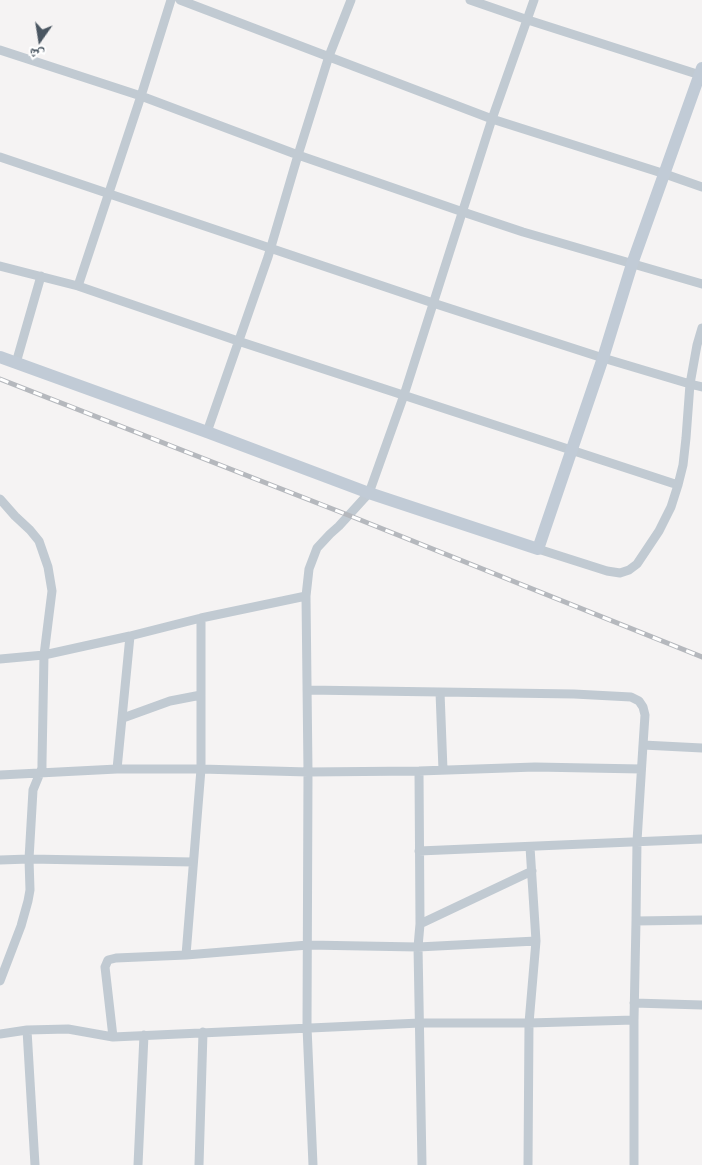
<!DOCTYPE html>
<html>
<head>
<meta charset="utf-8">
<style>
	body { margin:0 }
	#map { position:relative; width:702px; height:1165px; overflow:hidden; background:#f5f3f3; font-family:"Golos Text","Noto Naskh Arabic",sans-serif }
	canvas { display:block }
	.north { position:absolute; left:15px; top:15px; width:50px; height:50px; -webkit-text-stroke:4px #fff; paint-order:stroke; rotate:193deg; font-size:14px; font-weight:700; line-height:20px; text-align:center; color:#4a5661 }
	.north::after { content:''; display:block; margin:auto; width:18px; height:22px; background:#4a5661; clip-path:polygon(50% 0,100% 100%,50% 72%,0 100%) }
</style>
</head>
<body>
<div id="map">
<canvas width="702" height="1165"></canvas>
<div class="north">ش</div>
</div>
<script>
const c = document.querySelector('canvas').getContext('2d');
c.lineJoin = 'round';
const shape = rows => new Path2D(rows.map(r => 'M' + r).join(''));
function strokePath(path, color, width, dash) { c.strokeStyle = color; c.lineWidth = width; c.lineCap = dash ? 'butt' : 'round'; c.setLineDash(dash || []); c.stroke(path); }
strokePath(shape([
	[180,0,492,119,665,174,702,187],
	[470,0,528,20,700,75],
	[0,50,141,96,298,155,463,212,523,232,702,284],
	[0,157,433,303,603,358,690,384,697,345,702,328],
	[0,266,78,286,238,341,678,485],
	[78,286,141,96,171,0],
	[16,363,41,276],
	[207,432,268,257,298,155,329,56,351,0],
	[0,499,15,516,30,530,39,541,48,567,52,591,44,655,42,762,42,768,33,790,29,859,30,890,28,901,21,926,0,981],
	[538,549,607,571,620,573,629,570,637,564,659,531,671,507,678,485,683,465,686,438,690,384,702,387],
	[0,659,44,655,130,636,201,618,306,596],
	[307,690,574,694,631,697,639,701,643,707,645,715,643,745,637,841,636,921,634,1020,634,1165],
	[440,692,443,770],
	[123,718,170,701,201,695],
	[643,745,702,748],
	[117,769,130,636],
	[419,771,420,924,418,947,422,1165],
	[0,775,117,769,201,769,308,772,419,771,535,767,641,769],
	[419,851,702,839],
	[0,860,29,859,193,862],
	[636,921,702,920],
	[420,924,532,871],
	[186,955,201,769,201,618],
	[634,1003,702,1005],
	[27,1030,35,1165],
	[0,1034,27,1030,68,1029,113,1037,420,1023,529,1023,634,1020],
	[113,1037,105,967,108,960,116,958,186,955,308,945,418,947,536,941],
	[138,1165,144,1035],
	[199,1165,203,1032],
	[313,1165,307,1027,308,772,306,596,309,569,317,548,330,534,339,526,369,493,404,395,492,119,534,0],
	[528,1165,529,1023,536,941,530,847]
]), '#c1cad2', 9);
strokePath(shape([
	[0,357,207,432,369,493,538,549,603,358,632,264,702,68]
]), '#c1cbd6', 12);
const rail = shape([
	[0,379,348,515,702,657]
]);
strokePath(rail, '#b5b8bd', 5);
strokePath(rail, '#fff', 3, [9]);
</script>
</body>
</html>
